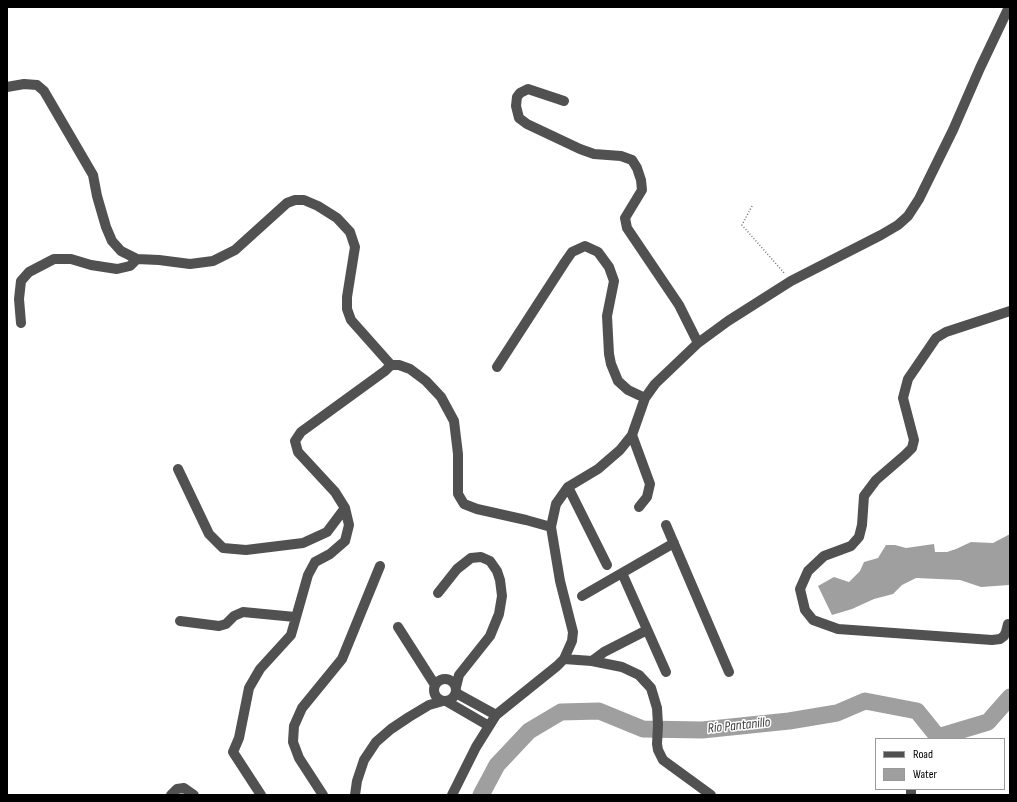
<!DOCTYPE html>
<html>
<head>
<meta charset="utf-8">
<style>
	body { margin:0 }
	#map { position:relative; width:1017px; height:802px; overflow:hidden; background:#fff; font-family:"Sofia Sans Condensed",sans-serif }
	canvas { display:block }
	.frame { position:absolute; inset:0; border:8px solid #000; pointer-events:none }
	.legend { position:absolute; left:875px; top:738px; width:130px; height:52px; box-sizing:border-box; background:#fff; border:1px solid #999; margin:0; padding:5px 7px; list-style:none; font-size:12px; color:#000 }
	.legend li { display:flex; align-items:center; gap:8px; height:20px }
	.legend b { width:20px; border:1px solid #999 }
</style>
</head>
<body>
<div id="map">
<canvas width="1017" height="802"></canvas>
<div class="frame"></div>
<ul class="legend">
<li><b style="height:5px;background:#515151"></b>Road</li>
<li><b style="height:11px;background:#9f9f9f"></b>Water</li>
</ul>
</div>
<script>
const c = document.querySelector('canvas').getContext('2d');
c.lineJoin = 'round';
function fill(path, color) { c.fillStyle = color; c.fill(path, 'evenodd'); }
const shape = rows => new Path2D(rows.map(r => 'M' + r).join(''));
function strokePath(path, color, width, dash) { c.strokeStyle = color; c.lineWidth = width; c.lineCap = dash ? 'butt' : 'round'; c.setLineDash(dash || []); c.stroke(path); }
function write(font, color, halo, rows, align = 'center') {
  c.font = font + ' "Sofia Sans Condensed",sans-serif'; c.lineWidth = 3; c.setLineDash([]); c.textBaseline = 'middle'; c.strokeStyle = halo; c.fillStyle = color; for (const [text, x, y, turn = 0] of rows) {
    c.save(); c.translate(x, y); c.rotate((+turn || 0) * Math.PI / 180); c.textAlign = isNaN(turn) ? turn : align; if (halo) c.strokeText(text, 0, 0); c.fillText(text, 0, 0); c.restore();
  }
}
fill(shape([
	[1010,534,1010,585,1009,585,981,587,960,580,916,578,902,585,893,594,874,599,852,609,832,615,818,586,834,577,849,582,860,571,864,562,878,558,886,545,895,545,906,548,934,544,935,552,947,552,956,549,971,542,993,543]
]), '#9f9f9f');
strokePath(shape([
	[481,795,497,765,529,731,561,712,599,711,643,729,702,730,789,721,837,713,865,701,917,711,938,737,988,722,1010,697]
]), '#9f9f9f', 17);
strokePath(shape([
	[752,206,742,225,785,274]
]), '#737373', 1.5, [1, 2]);
strokePath(shape([
	[7,87,24,84,37,85,44,91,93,175,97,196,106,227,112,241,121,251,137,259,159,260,190,264,213,261,235,250,287,203,295,200,304,200,318,206,337,218,350,232,355,247,347,297,347,309,351,320,391,365,385,371,301,432,295,441,298,452,335,492,345,508,349,525,345,541,330,554,315,562,308,575,291,635,260,669,249,688,239,738,233,752,261,795],
	[564,101,528,89,520,93,517,97,516,106,519,118,527,124,580,149,594,154,621,156,632,160,637,168,641,180,642,190,625,218,627,228,679,305,698,343],
	[21,323,19,299,21,281,29,272,54,259,71,259,91,265,117,269,130,266,137,259],
	[391,365,399,365,410,369,426,381,441,397,454,421,458,454,458,494,464,504,477,509,526,520,551,527],
	[497,367,565,262,572,252,585,246,598,252,609,267,614,281,607,316,609,354,611,364,618,381,628,390,645,398],
	[632,435,650,484,647,497,639,507],
	[178,469,209,534,223,548,246,550,303,543,327,532,345,508],
	[568,487,607,565],
	[666,525,729,672],
	[622,573,666,672],
	[438,593,457,569,471,558,481,557,490,561,497,571,500,580,502,596,499,614,490,636,459,675,456,687],
	[582,596,674,543],
	[180,621,219,626,226,624,234,616,243,612,295,617],
	[1008,624,1006,632,1004,636,1000,639,992,640,838,629,813,620,805,610,800,589,808,571,824,556,851,546,859,537,862,525,864,496,876,480,905,455,912,448,914,440,903,398,908,379,936,338,946,332,1010,311],
	[398,627,435,685],
	[564,659,592,661,622,667,639,675,651,688,657,708,658,725,657,744,658,750,663,760,711,795],
	[592,661,604,652,647,630],
	'434 690a11 11 0 1 1 22 0a11 11 0 1 1-22 0Z',
	[456,693,496,715],
	[446,701,489,726],
	[171,795,177,789,184,788,194,795],
	[323,795,299,758,293,742,294,726,302,708,342,659,380,566],
	[355,795,357,781,364,760,376,742,391,729,409,717,429,705,443,701],
	[452,795,476,747,496,715,557,666,564,659,572,641,573,632,560,581,551,527,556,504,568,487,598,469,620,450,632,435,645,398,655,384,698,343,728,321,791,281,881,235,898,225,908,216,919,199,953,130,980,68,1009,7],
	[911,795,911,789]
]), '#515151', 10);
write('italic 14px', '#404040', '#fff', [
	["Río Pantanillo",739,726,-6]
]);
</script>
</body>
</html>
